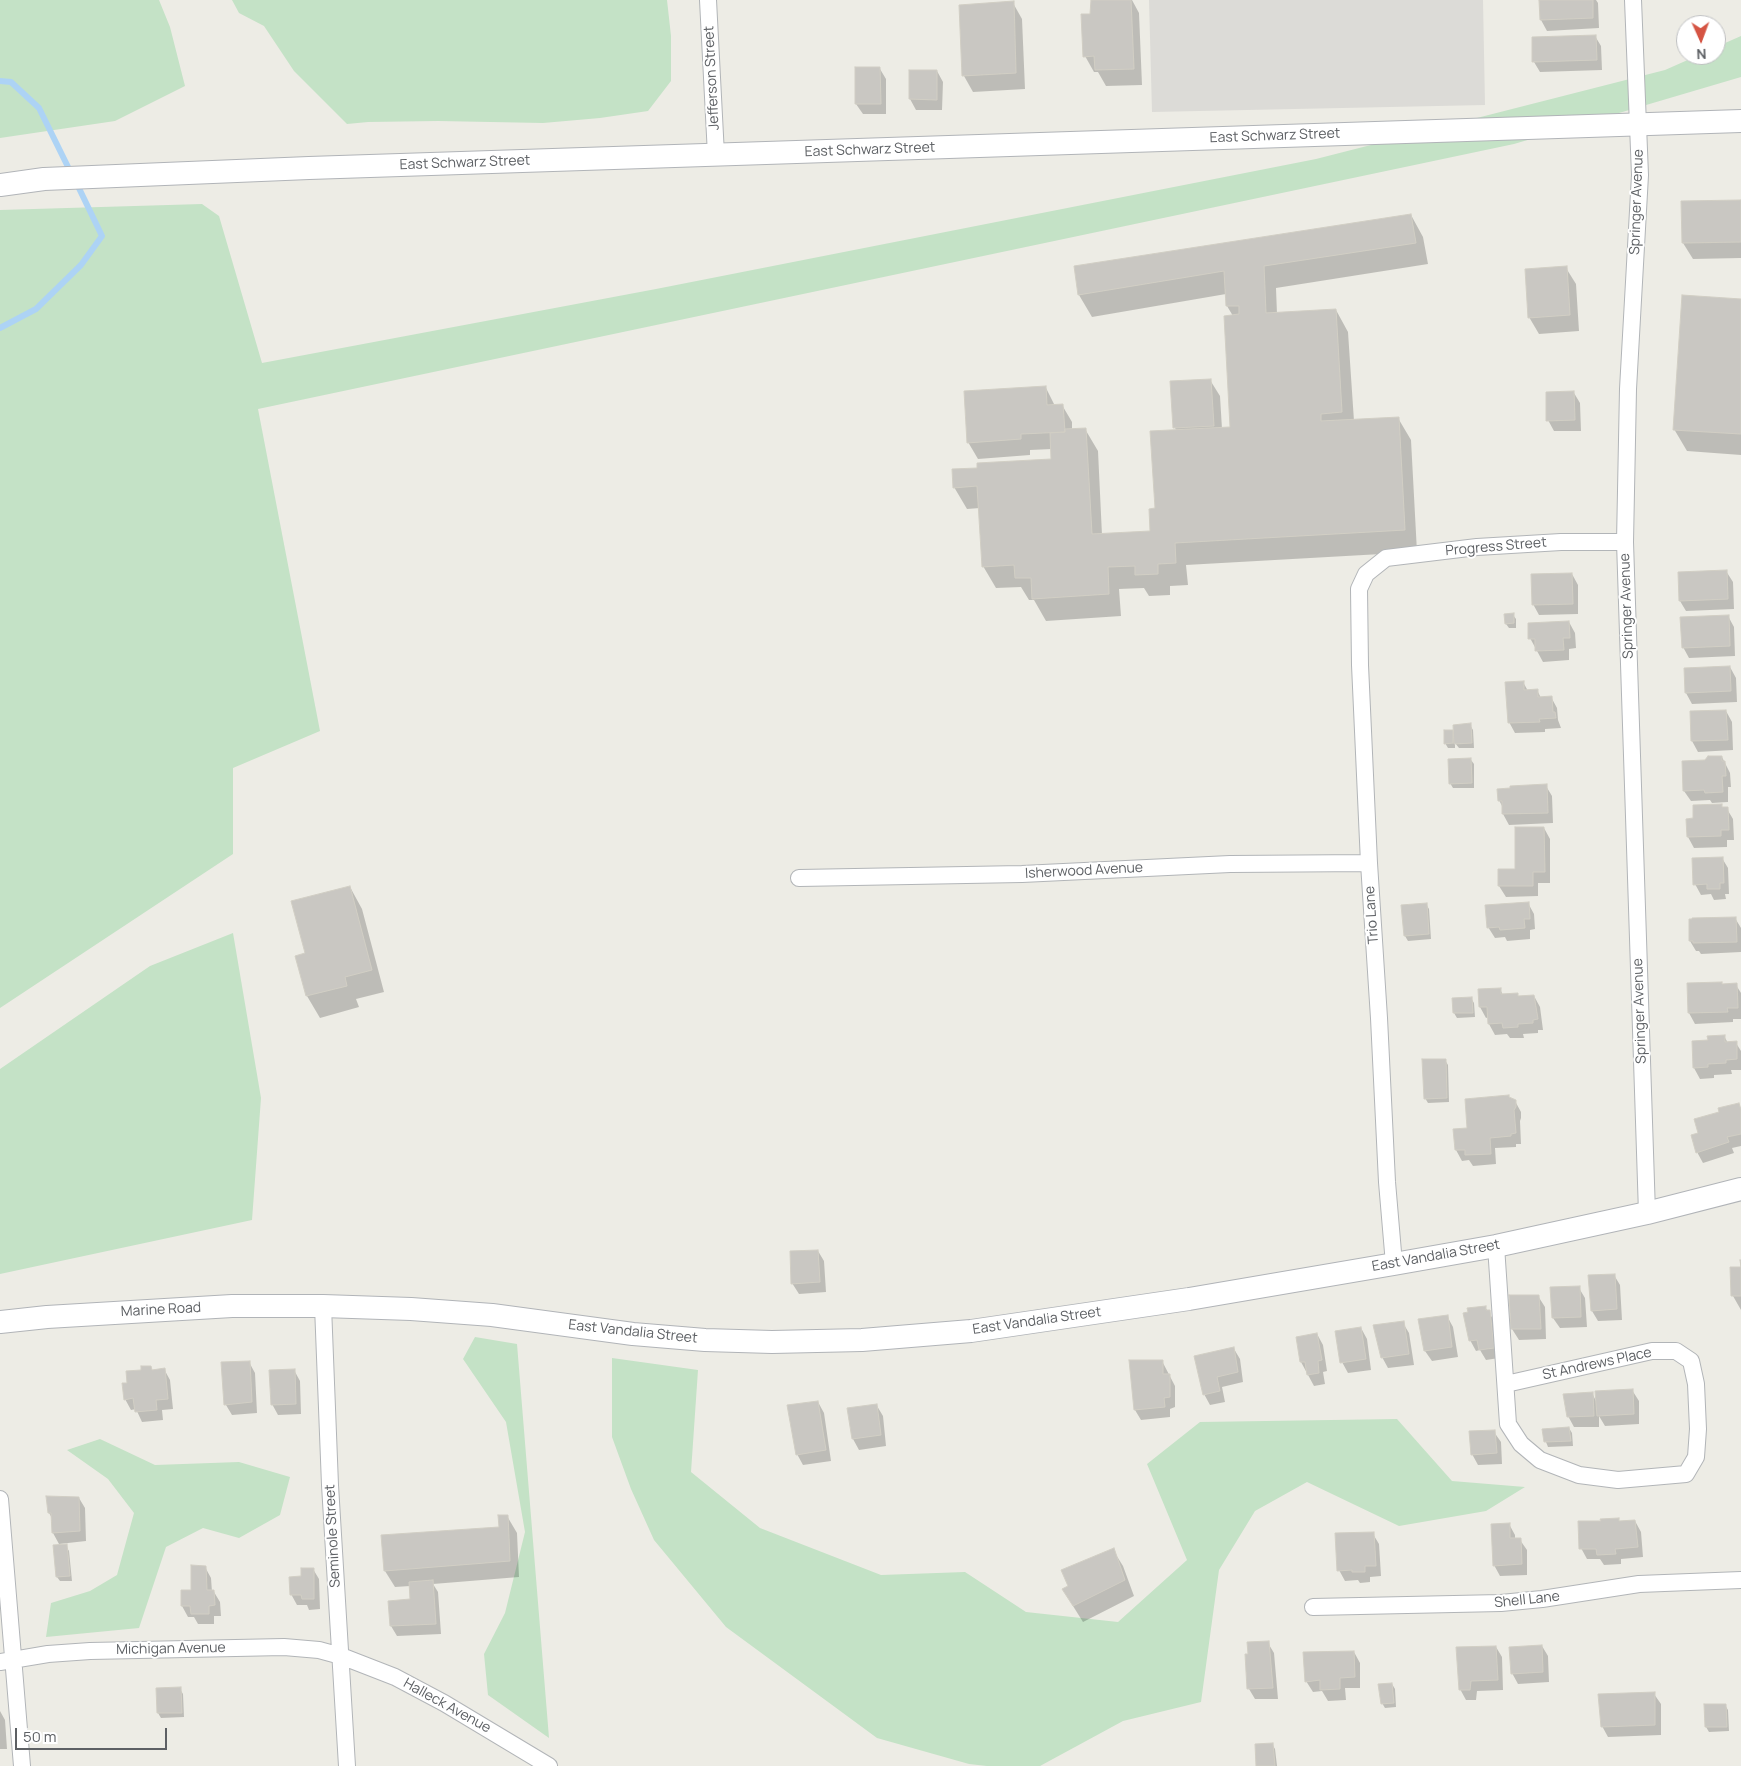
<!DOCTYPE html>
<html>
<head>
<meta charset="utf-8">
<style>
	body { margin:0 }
	#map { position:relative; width:1741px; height:1766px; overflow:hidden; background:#edece5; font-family:Manrope,sans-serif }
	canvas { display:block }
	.north { position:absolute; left:1676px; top:15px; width:50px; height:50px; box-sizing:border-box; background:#fff; border:1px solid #bebfc1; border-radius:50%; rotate:178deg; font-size:14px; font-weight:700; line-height:20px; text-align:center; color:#5d6064 }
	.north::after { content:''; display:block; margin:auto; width:18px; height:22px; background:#d55443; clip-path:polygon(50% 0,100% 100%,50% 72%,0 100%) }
	.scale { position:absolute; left:15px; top:1728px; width:152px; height:22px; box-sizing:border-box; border:2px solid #5d6064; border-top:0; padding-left:6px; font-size:15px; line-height:18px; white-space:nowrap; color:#5d6064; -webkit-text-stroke:4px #fff; paint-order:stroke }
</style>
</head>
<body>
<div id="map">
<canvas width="1741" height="1766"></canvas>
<div class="north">N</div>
<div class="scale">50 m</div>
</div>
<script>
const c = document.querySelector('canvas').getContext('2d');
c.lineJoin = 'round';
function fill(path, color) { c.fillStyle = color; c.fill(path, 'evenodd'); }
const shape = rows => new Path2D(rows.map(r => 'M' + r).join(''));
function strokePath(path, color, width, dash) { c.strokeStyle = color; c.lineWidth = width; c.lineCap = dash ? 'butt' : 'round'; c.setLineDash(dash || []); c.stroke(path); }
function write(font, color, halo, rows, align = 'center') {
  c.font = font + ' Manrope,sans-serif'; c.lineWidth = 4; c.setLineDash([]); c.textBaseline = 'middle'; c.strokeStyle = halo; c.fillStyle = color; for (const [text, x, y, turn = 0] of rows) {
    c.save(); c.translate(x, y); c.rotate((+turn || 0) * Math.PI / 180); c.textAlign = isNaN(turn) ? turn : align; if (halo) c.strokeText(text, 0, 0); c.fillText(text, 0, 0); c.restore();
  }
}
fill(shape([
	[1149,0,1483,0,1485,105,1152,112]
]), '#dcdbd7');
fill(shape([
	[0,0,159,0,170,27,185,86,115,121,0,138],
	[232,0,667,0,671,36,671,81,648,111,600,118,543,123,438,121,368,122,347,124,294,71,264,26,239,13],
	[1741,36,1741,77,1514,144,258,409,320,731,233,768,233,854,0,1008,0,210,202,204,219,216,262,363,656,289,1316,159,1665,70,1699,55,1716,55,1716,47],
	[233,933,261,1098,252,1220,0,1274,0,1069,150,966],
	[475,1337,517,1344,549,1738,488,1695,484,1654,505,1613,525,1532,506,1422,463,1359],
	[612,1358,698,1370,691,1472,760,1528,881,1575,965,1572,1026,1612,1118,1622,1187,1560,1147,1464,1200,1422,1397,1419,1452,1481,1525,1487,1486,1511,1399,1526,1307,1482,1255,1511,1219,1570,1201,1702,1123,1721,1040,1766,987,1766,969,1764,877,1738,726,1627,654,1540,631,1489,612,1437],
	[100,1439,155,1465,239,1462,290,1477,280,1515,239,1538,203,1528,166,1547,139,1628,46,1637,51,1603,90,1591,117,1575,134,1513,108,1479,67,1450]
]), '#c4e2c6');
fill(shape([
	[1092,0,1132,0,1139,13,1142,85,1106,86,1098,72,1094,72,1085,56,1092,15],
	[1545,0,1596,0,1598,3,1599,28,1547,31,1541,20],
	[1013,3,1022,19,1025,89,973,92,964,76],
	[1595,36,1601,46,1602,70,1540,72,1534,62],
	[880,69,886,79,886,114,863,114,856,104],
	[937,71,943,82,942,110,916,110,910,99],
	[1741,201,1741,258,1693,259,1683,243],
	[1411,215,1423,237,1428,264,1276,288,1277,314,1336,310,1348,332,1354,421,1398,418,1411,440,1417,552,1186,565,1188,585,1170,586,1170,595,1149,596,1144,588,1119,589,1121,616,1046,621,1034,600,1029,600,1021,587,996,588,983,566,980,508,967,509,954,487,978,469,1053,460,1052,449,1030,450,1030,455,978,459,968,442,1046,388,1055,406,1062,405,1072,422,1072,430,1085,429,1098,451,1102,535,1151,532,1177,431,1175,428,1172,382,1210,380,1220,396,1222,429,1231,428,1233,316,1227,306,1226,294,1092,317,1079,295],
	[1566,268,1576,284,1579,331,1539,334,1529,317],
	[1741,300,1741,455,1687,451,1674,429],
	[1574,393,1580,403,1581,431,1554,431,1548,420],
	[1726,571,1733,582,1734,609,1686,611,1680,601],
	[1572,574,1578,585,1578,614,1539,615,1533,604],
	[1513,615,1516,619,1516,628,1509,628,1506,624],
	[1728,616,1734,627,1735,656,1689,658,1683,647],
	[1569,622,1575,633,1576,648,1569,649,1569,660,1543,662,1530,638],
	[1730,667,1736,678,1737,702,1692,704,1686,693],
	[1523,682,1528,691,1537,690,1541,698,1551,697,1557,708,1558,720,1561,728,1545,729,1545,732,1515,733,1509,722],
	[1726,711,1732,722,1733,750,1698,752,1692,741,1691,713],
	[1470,725,1473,730,1474,748,1459,748,1455,743,1455,748,1448,748,1445,743,1445,732,1455,731],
	[1722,757,1730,773,1731,787,1728,787,1728,802,1712,803,1710,800,1691,801,1684,791,1706,761],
	[1471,760,1474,764,1474,788,1453,788,1450,783],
	[1546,786,1552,796,1553,823,1509,825,1503,814,1503,808,1499,800],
	[1723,809,1727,809,1733,819,1734,840,1727,840,1727,847,1694,848,1688,837,1687,820,1694,820],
	[1544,828,1550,839,1550,883,1538,883,1538,896,1506,897,1499,886,1499,870,1517,870],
	[1722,858,1728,868,1729,894,1725,894,1726,899,1714,900,1711,894,1701,895,1695,884],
	[350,887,362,909,384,992,356,999,359,1007,320,1018,307,996,297,956,307,954],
	[1528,903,1534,914,1535,929,1530,930,1530,939,1507,941,1505,937,1495,938,1488,927],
	[1426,904,1429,909,1431,939,1408,941,1405,936],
	[1735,918,1741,928,1741,952,1701,954,1699,951,1696,951,1690,941],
	[1736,985,1741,993,1741,1019,1733,1019,1733,1022,1695,1024,1689,1013],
	[1500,989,1503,995,1519,997,1534,996,1540,1007,1543,1030,1538,1030,1538,1033,1523,1034,1524,1038,1510,1038,1507,1034,1495,1035,1489,1024,1489,1017,1486,1018,1480,1007],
	[1471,998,1474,1003,1475,1017,1457,1018,1454,1013],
	[1724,1036,1728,1043,1736,1043,1741,1051,1741,1070,1731,1070,1732,1074,1714,1075,1714,1078,1700,1079,1694,1068,1709,1042],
	[1445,1060,1448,1065,1449,1102,1428,1103,1425,1098],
	[1510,1099,1515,1101,1521,1112,1521,1118,1520,1121,1521,1144,1516,1144,1516,1147,1495,1148,1496,1164,1473,1166,1469,1160,1462,1161,1456,1150,1455,1130,1468,1129],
	[1739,1104,1741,1109,1741,1146,1732,1148,1734,1153,1703,1163,1697,1152,1721,1113],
	[818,1251,824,1261,826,1292,799,1294,792,1283],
	[1741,1268,1741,1310,1733,1296],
	[1614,1275,1620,1285,1622,1320,1598,1321,1592,1311],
	[1579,1288,1585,1298,1587,1327,1560,1328,1553,1318],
	[1538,1296,1545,1307,1546,1339,1519,1340,1512,1329],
	[1485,1307,1495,1322,1499,1358,1486,1360,1480,1350,1476,1351,1470,1340],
	[1447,1316,1453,1327,1458,1357,1432,1361,1425,1351],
	[1403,1323,1409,1333,1414,1365,1388,1368,1382,1357],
	[1361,1328,1367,1339,1371,1370,1348,1373,1342,1362],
	[1317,1334,1323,1345,1327,1371,1323,1372,1325,1384,1314,1386,1301,1362,1297,1338],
	[1234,1349,1240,1359,1243,1382,1222,1387,1225,1402,1210,1405,1204,1394],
	[1162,1361,1175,1386,1175,1407,1170,1409,1170,1417,1141,1420,1135,1410],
	[249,1362,255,1373,257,1413,232,1415,226,1405],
	[150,1367,153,1371,164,1369,170,1380,173,1409,162,1410,163,1420,142,1422,136,1409,131,1410,125,1399,128,1384,142,1371],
	[294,1370,300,1381,301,1414,278,1415,272,1404],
	[1632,1390,1639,1401,1639,1424,1605,1426,1599,1416,1599,1427,1574,1427,1568,1416,1592,1393,1597,1403],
	[818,1402,824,1413,831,1461,803,1465,797,1454],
	[877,1406,883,1416,886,1446,859,1450,853,1439,849,1409],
	[1569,1428,1572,1433,1573,1446,1548,1447,1546,1442],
	[1494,1432,1501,1442,1502,1464,1478,1465,1472,1454],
	[79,1498,85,1508,86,1541,59,1544,53,1533,52,1518,49,1513],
	[507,1516,517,1533,519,1577,433,1584,438,1592,441,1634,397,1636,391,1626,411,1600,410,1586,395,1587,385,1571,500,1528],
	[1618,1519,1620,1522,1635,1521,1641,1532,1643,1557,1621,1559,1621,1564,1604,1565,1600,1559,1587,1559,1581,1548,1603,1522],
	[1509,1524,1515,1535,1515,1540,1520,1540,1527,1550,1527,1575,1500,1576,1494,1565],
	[1373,1534,1379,1544,1381,1576,1370,1577,1370,1582,1360,1583,1358,1580,1345,1581,1339,1570],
	[66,1546,69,1551,72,1581,60,1581,57,1577],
	[1113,1550,1123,1566,1134,1596,1083,1622,1073,1606],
	[205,1567,211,1578,212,1592,214,1592,220,1602,221,1616,214,1616,214,1624,198,1624,194,1617,188,1617,182,1606,182,1591,192,1591],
	[313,1569,319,1579,320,1609,309,1610,307,1605,297,1605,291,1594,302,1577],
	[1268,1643,1274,1653,1278,1699,1255,1699,1249,1689,1249,1655],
	[1542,1646,1548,1656,1549,1682,1518,1684,1512,1673],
	[1496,1647,1502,1657,1503,1690,1477,1691,1476,1700,1466,1700,1460,1689],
	[1354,1652,1360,1663,1360,1688,1345,1688,1346,1700,1328,1701,1322,1691,1313,1692,1306,1681],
	[1392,1684,1395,1689,1396,1707,1385,1708,1382,1703],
	[180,1689,183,1694,184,1717,161,1718,158,1713],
	[1654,1694,1661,1704,1661,1735,1608,1737,1602,1726],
	[1725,1705,1728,1710,1729,1731,1709,1732,1706,1727],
	[0,1711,5,1720,7,1749,0,1749],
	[1272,1744,1275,1749,1277,1766,1257,1766]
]), '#0003');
strokePath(shape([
	[0,81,11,82,39,108,71,173],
	[0,328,36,309,81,265,102,236,76,182]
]), '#add3f5', 6);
const building = shape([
	[1091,0,1131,0,1134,69,1095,70,1094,56,1083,57,1081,14,1090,14,1091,0],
	[1539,0,1593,0,1593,18,1540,20,1539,0],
	[1014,1,1016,73,962,76,959,5,1014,1],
	[1596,35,1597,60,1532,62,1532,37,1596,35],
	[855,67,880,67,881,104,855,104,855,67],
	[909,70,937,70,937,100,909,99,909,70],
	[1741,200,1741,242,1682,243,1681,201,1741,200],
	[1411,214,1416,243,1264,266,1266,313,1336,309,1342,412,1321,414,1321,421,1399,417,1405,530,1175,543,1176,563,1158,564,1158,574,1135,575,1135,566,1108,567,1109,594,1032,599,1031,578,1015,578,1014,565,982,567,977,486,953,488,952,469,977,468,977,463,1051,459,1050,433,1065,432,1065,429,1086,428,1092,534,1150,531,1149,509,1155,508,1150,431,1230,427,1224,316,1239,314,1239,306,1226,306,1224,271,1078,295,1074,266,1411,214],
	[1567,266,1570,315,1528,318,1525,269,1567,266],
	[1682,295,1741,299,1741,434,1673,430,1682,295],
	[1211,379,1214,426,1173,428,1170,381,1211,379],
	[1046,386,1047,405,1063,404,1065,432,1021,434,1021,439,967,443,964,391,1046,386],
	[1574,391,1575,420,1546,421,1546,392,1574,391],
	[1727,570,1728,599,1679,601,1678,572,1727,570],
	[1572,573,1573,604,1532,605,1531,574,1572,573],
	[1514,613,1514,623,1505,624,1504,614,1514,613],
	[1729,615,1730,646,1682,648,1680,617,1729,615],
	[1569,621,1570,638,1563,638,1564,650,1535,651,1535,639,1528,639,1528,623,1569,621],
	[1730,666,1731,691,1685,693,1684,668,1730,666],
	[1524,681,1524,690,1538,689,1538,697,1552,696,1553,712,1555,712,1556,718,1539,719,1540,722,1508,723,1505,682,1524,681],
	[1726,710,1728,740,1691,741,1690,711,1726,710],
	[1471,723,1472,743,1454,744,1453,725,1471,723],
	[1444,730,1453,730,1453,743,1444,744,1444,730],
	[1708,756,1722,756,1722,761,1725,761,1726,776,1722,776,1723,792,1705,793,1704,790,1683,791,1682,761,1705,760,1708,756],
	[1471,758,1472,783,1449,784,1448,759,1471,758],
	[1547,784,1548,813,1502,814,1502,801,1498,801,1497,789,1510,788,1510,786,1547,784],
	[1722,804,1722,807,1728,807,1729,830,1721,830,1721,836,1687,837,1686,819,1693,818,1693,805,1722,804],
	[1515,827,1544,827,1545,872,1533,872,1533,886,1498,886,1498,869,1515,869,1515,827],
	[1723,857,1724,883,1720,883,1720,889,1707,889,1707,884,1693,885,1692,858,1723,857],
	[350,886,372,970,345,977,347,986,306,996,295,956,305,953,291,901,350,886],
	[1529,902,1530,919,1524,919,1525,928,1500,930,1499,927,1487,928,1485,905,1529,902],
	[1427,903,1429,934,1404,936,1401,905,1427,903],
	[1736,917,1737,942,1693,943,1693,941,1689,941,1689,919,1692,919,1692,918,1736,917],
	[1722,982,1722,984,1737,983,1738,1008,1727,1008,1728,1012,1688,1013,1687,983,1722,982],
	[1501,988,1501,994,1518,993,1518,996,1534,995,1538,1019,1533,1020,1533,1023,1518,1024,1518,1027,1503,1028,1502,1023,1488,1024,1487,1007,1479,1007,1478,989,1501,988],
	[1472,997,1473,1013,1453,1013,1452,998,1472,997],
	[1725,1035,1725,1042,1737,1041,1737,1059,1726,1060,1726,1063,1708,1064,1708,1067,1693,1068,1692,1041,1708,1040,1707,1036,1725,1035],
	[1422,1059,1446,1059,1447,1098,1424,1099,1422,1059],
	[1509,1095,1509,1097,1516,1100,1516,1107,1514,1110,1516,1133,1511,1134,1511,1136,1490,1138,1491,1154,1465,1155,1465,1150,1455,1150,1453,1129,1467,1128,1465,1099,1509,1095],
	[1739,1103,1741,1110,1741,1134,1727,1137,1729,1142,1696,1153,1691,1135,1698,1133,1694,1119,1719,1112,1718,1108,1739,1103],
	[818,1250,820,1282,791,1284,790,1251,818,1250],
	[1740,1260,1741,1260,1741,1296,1731,1296,1730,1267,1741,1267,1740,1260],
	[1615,1274,1617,1309,1591,1311,1588,1275,1615,1274],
	[1580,1286,1581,1317,1552,1318,1550,1287,1580,1286],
	[1509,1295,1539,1295,1541,1329,1511,1329,1509,1295],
	[1486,1306,1486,1310,1490,1310,1494,1348,1479,1350,1477,1340,1469,1341,1463,1313,1468,1312,1467,1308,1486,1306],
	[1448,1315,1452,1347,1424,1351,1418,1319,1448,1315],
	[1404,1321,1409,1354,1381,1358,1373,1325,1404,1321],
	[1361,1327,1366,1359,1340,1363,1335,1331,1361,1327],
	[1317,1333,1322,1360,1318,1361,1319,1373,1307,1375,1305,1362,1300,1362,1296,1337,1317,1333],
	[1234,1347,1238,1372,1217,1377,1220,1391,1203,1395,1194,1356,1234,1347],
	[1129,1360,1163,1360,1163,1374,1170,1374,1170,1397,1164,1398,1165,1407,1134,1410,1129,1360],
	[250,1361,252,1402,224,1405,221,1362,250,1361],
	[141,1366,151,1366,152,1370,165,1368,168,1399,156,1400,157,1410,135,1412,133,1398,124,1400,122,1383,127,1383,126,1371,141,1370,141,1366],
	[295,1369,296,1404,271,1405,269,1370,295,1369],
	[1633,1389,1634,1414,1597,1416,1595,1391,1633,1389],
	[1593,1392,1594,1416,1567,1417,1563,1394,1593,1392],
	[818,1401,826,1450,796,1455,787,1405,818,1401],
	[877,1404,881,1435,852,1439,847,1408,877,1404],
	[1569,1427,1571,1441,1544,1442,1542,1429,1569,1427],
	[1495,1430,1497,1453,1471,1455,1469,1431,1495,1430],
	[46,1496,79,1497,80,1531,52,1533,51,1513,48,1513,46,1496],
	[498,1515,508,1515,510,1561,384,1571,381,1535,499,1527,498,1515],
	[1619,1518,1619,1521,1635,1520,1638,1547,1615,1549,1616,1554,1597,1555,1596,1549,1579,1549,1578,1521,1601,1521,1600,1519,1619,1518],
	[1510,1523,1510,1538,1521,1538,1522,1564,1493,1566,1491,1524,1510,1523],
	[1374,1532,1376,1566,1365,1566,1365,1572,1352,1572,1352,1570,1337,1571,1335,1533,1374,1532],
	[67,1544,70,1576,56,1577,53,1545,67,1544],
	[1114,1548,1125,1580,1073,1606,1062,1589,1068,1586,1061,1570,1114,1548],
	[191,1565,206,1566,207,1590,214,1590,215,1605,209,1606,209,1614,191,1614,190,1606,181,1606,181,1590,191,1590,191,1565],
	[301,1568,314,1568,314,1599,302,1599,301,1595,290,1595,289,1577,301,1576,301,1568],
	[433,1580,436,1624,390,1626,388,1601,410,1599,409,1582,433,1580],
	[1269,1641,1273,1688,1247,1689,1245,1654,1248,1654,1247,1642,1269,1641],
	[1542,1645,1543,1672,1511,1674,1509,1647,1542,1645],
	[1496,1646,1498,1680,1471,1681,1470,1690,1459,1690,1456,1647,1496,1646],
	[1354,1651,1355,1677,1340,1678,1340,1689,1320,1690,1320,1680,1305,1682,1303,1652,1354,1651],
	[1392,1683,1394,1703,1381,1704,1378,1684,1392,1683],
	[181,1687,182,1713,157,1713,156,1688,181,1687],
	[1655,1692,1655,1725,1601,1727,1598,1694,1655,1692],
	[1704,1704,1726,1704,1727,1727,1705,1727,1704,1704],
	[1273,1743,1275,1766,1256,1766,1255,1744,1273,1743]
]);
fill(building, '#c9c7c2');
strokePath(building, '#d1cec4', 1);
const street = shape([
	[708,0,716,155],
	[1633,0,1640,175,1628,389,1625,542,1647,1213],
	[799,878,1022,874,1230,864,1369,863],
	[1496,1246,1508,1424,1521,1444,1540,1460,1579,1475,1618,1480,1686,1474,1696,1457,1698,1429,1696,1384,1691,1361,1676,1351,1652,1351,1506,1384],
	[1394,1264,1387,1182,1379,1018,1369,863,1360,665,1359,589,1366,574,1386,558,1477,547,1561,542,1625,542],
	[323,1306,330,1485,347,1766],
	[0,1499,22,1766],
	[1313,1607,1501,1603,1542,1599,1639,1584,1741,1580],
	[0,1662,48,1654,90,1651,284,1647,319,1650,341,1656,395,1677,444,1703,549,1766]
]);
const secondary = shape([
	[0,185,44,179,309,168,1741,121],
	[0,1322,47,1317,232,1306,323,1306,411,1309,492,1315,633,1334,705,1340,772,1342,862,1340,971,1331,1189,1299,1394,1264,1496,1246,1647,1213,1741,1189]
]);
strokePath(street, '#b2b5b8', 18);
strokePath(secondary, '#b1b4b8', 24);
strokePath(street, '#fff', 16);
strokePath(secondary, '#fff', 22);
write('14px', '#5d6064', '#fff', [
	["Jefferson Street",712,78,-93],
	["East Schwarz Street",1275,136,-2],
	["East Schwarz Street",870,150,-2],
	["East Schwarz Street",465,163,-2],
	["Springer Avenue",1637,202,-88],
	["Progress Street",1496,547,-5],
	["Springer Avenue",1627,606,-92],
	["Isherwood Avenue",1084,871,-3],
	["Trio Lane",1372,915,-94],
	["Springer Avenue",1640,1011,-92],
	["East Vandalia Street",1436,1256,-10],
	["Marine Road",161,1310,-3],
	["East Vandalia Street",1037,1321,-8],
	["East Vandalia Street",633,1332,6],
	["St Andrews Place",1597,1364,-12],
	["Seminole Street",333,1536,-93],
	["Shell Lane",1527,1600,-6],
	["Michigan Avenue",171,1649,-1],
	["Halleck Avenue",447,1706,29]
]);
</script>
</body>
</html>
